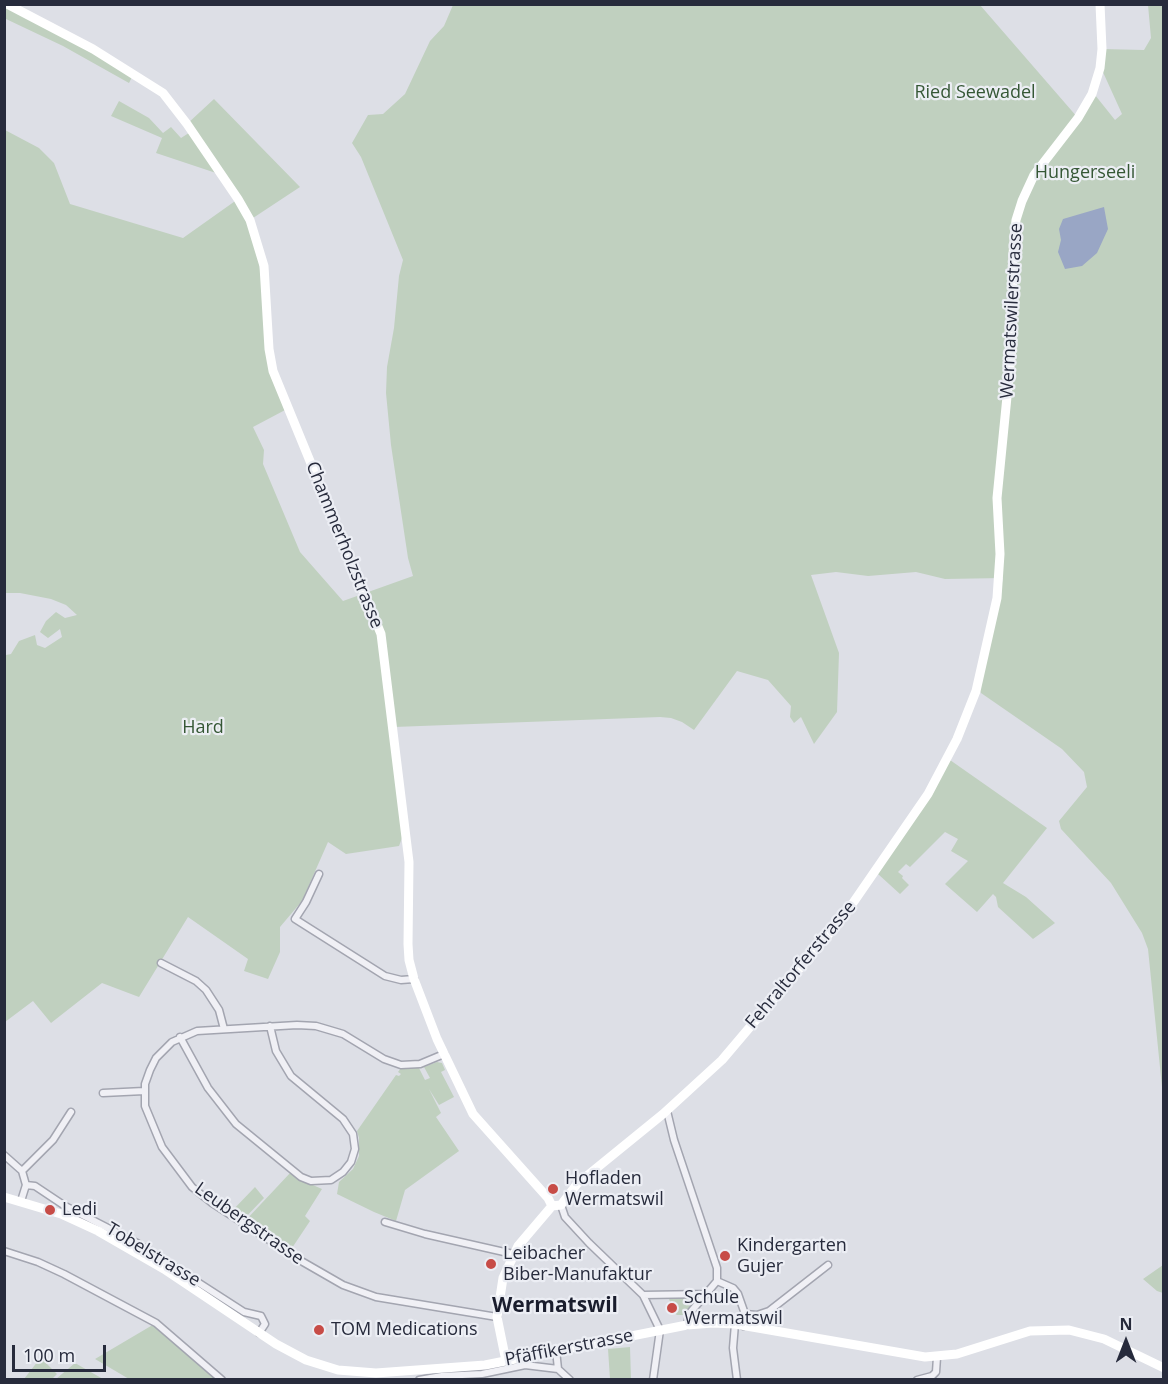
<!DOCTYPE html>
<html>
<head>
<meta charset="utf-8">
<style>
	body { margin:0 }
	#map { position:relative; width:1168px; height:1384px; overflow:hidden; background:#dddfe6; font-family:"Open Sans",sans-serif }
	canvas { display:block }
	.frame { position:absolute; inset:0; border:6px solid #272b3c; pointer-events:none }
	.north { position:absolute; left:1096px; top:1312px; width:60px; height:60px; -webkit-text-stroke:4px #eceef4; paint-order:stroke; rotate:0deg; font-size:16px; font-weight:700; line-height:24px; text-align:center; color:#272b3c }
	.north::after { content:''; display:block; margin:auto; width:21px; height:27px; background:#272b3c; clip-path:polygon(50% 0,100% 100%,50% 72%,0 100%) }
	.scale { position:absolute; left:12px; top:1345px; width:94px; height:27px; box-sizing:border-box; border:3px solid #272b3c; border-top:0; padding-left:8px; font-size:18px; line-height:21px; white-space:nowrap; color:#272b3c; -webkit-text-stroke:4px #eceef4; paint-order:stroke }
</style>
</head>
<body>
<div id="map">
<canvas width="1168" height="1384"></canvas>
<div class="frame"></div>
<div class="north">N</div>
<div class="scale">100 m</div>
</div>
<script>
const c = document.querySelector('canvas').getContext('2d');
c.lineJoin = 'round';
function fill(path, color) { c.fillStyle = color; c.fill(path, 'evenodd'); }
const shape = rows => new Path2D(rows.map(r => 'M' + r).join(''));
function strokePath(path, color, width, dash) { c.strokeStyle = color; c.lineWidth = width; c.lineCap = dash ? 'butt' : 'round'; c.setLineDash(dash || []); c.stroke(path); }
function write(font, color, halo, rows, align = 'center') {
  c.font = font + ' "Open Sans",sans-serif'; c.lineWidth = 4.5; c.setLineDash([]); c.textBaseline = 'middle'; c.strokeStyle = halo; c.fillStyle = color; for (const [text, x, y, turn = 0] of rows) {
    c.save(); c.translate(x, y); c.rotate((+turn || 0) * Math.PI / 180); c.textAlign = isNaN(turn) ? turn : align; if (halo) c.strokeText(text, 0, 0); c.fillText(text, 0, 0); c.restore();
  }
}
fill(shape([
	[5,5,134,73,129,83,63,46,6,19,5,23],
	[453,5,980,5,1078,118,1086,105,1102,49,1144,50,1151,38,1148,5,1163,5,1163,1097,1148,949,1142,933,1111,883,1061,829,1059,821,1087,787,1084,772,1062,749,981,693,979,689,1003,578,945,579,916,572,868,576,836,572,811,575,839,653,837,712,814,744,801,717,794,723,790,717,791,706,768,680,737,671,694,730,682,722,671,718,660,717,394,727,405,830,399,846,346,854,328,842,302,901,280,927,280,952,268,979,244,971,248,959,188,917,139,997,102,983,51,1023,33,1001,5,1022,5,653,6,655,11,654,19,641,35,635,37,645,45,648,62,637,60,629,48,638,40,632,46,621,56,612,65,618,77,615,66,605,51,599,20,593,5,593,5,130,39,148,54,163,70,204,183,238,238,199,222,175,156,153,162,138,111,116,119,101,149,118,163,133,171,127,181,138,192,131,187,124,214,99,300,187,250,220,256,236,268,338,287,409,253,427,264,450,263,464,300,552,343,601,413,576,408,558,391,445,386,393,387,367,394,328,399,276,403,260,361,157,352,143,368,115,383,114,405,94,430,41,444,26],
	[1102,70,1122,114,1115,120,1095,95],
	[950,760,1047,828,1003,883,1026,897,1055,923,1033,939,998,907,996,897,993,894,977,912,945,884,968,861,951,851,958,839,945,832,910,867,906,864,898,872,903,876,902,878,909,885,900,894,878,874],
	[437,1062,442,1063,445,1070,441,1072,454,1097,439,1105,429,1089,441,1113,436,1117,459,1151,405,1190,396,1221,374,1212,337,1194,339,1182,353,1169,359,1156,359,1138,357,1131,396,1075,399,1076,401,1074,398,1072,401,1068,419,1068,425,1080,430,1078,424,1067],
	[291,1172,306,1182,322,1189,305,1216,310,1221,290,1251,245,1221],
	[255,1187,264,1198,243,1220,231,1212],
	[1163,1265,1163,1293,1157,1291,1143,1279],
	[668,1296,695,1297,692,1305,683,1315,677,1315,674,1313],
	[156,1323,222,1379,129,1379,95,1359],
	[630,1347,631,1379,610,1379,608,1349],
	[42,1359,57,1374,52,1379,24,1379,38,1361],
	[75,1363,103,1379,56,1379]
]), '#c0d0bf');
fill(shape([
	[1104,207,1108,229,1097,253,1082,266,1065,269,1058,252,1061,240,1059,229,1063,219]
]), '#99a6c5');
const street = shape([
	[319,874,306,902,295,919,385,976,401,980,414,979],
	[161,963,196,981,206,990,219,1010,224,1029],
	[180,1037,208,1088,236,1124,301,1177,311,1181,331,1180,343,1172,351,1162,355,1149,353,1134,343,1119,291,1076,276,1051,270,1026],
	[444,1054,420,1064,401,1065,384,1059,343,1034,316,1026,297,1025,197,1031,172,1042,156,1058,150,1070,145,1084,145,1106,162,1147,192,1187,212,1203,303,1262,343,1285,376,1297,497,1317],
	[103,1093,144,1091],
	[667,1111,674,1140,717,1268,717,1281,689,1314,687,1325],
	[4,1155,22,1171,26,1185,21,1201],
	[22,1171,53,1140,71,1112],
	[26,1185,35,1186,65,1206,137,1243,244,1312,261,1316,265,1324,259,1333],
	[561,1205,565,1217,589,1243,643,1295,660,1330,653,1380],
	[385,1222,425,1234,513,1254],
	[4,1251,38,1262,64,1274,156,1323,222,1380],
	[717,1281,733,1288,738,1294,745,1314,743,1326],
	[643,1295,707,1294],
	[745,1314,757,1315,769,1311,828,1265],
	[735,1324,733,1348,737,1380],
	[556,1350,558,1369,570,1380],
	[419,1380,442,1376,482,1374,525,1365,558,1369],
	[917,1380,932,1376,936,1372,937,1357]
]);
strokePath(street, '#a3a5b0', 9);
strokePath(street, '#f0f0f5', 6);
strokePath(shape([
	[7,4,93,49,163,93,187,124,238,199,250,220,264,266,269,349,273,371,381,634,409,862,408,944,409,960,414,979,437,1039,473,1114,548,1198,552,1206],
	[4,1197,61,1214,98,1231,164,1269,276,1344,306,1360,338,1370,376,1373,485,1365,687,1325,713,1323,735,1324,925,1357,957,1354,1030,1331,1069,1330,1104,1339,1164,1368],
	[552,1206,561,1205,577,1184,663,1114,722,1060,844,916,928,794,957,739,976,691,997,598,1000,554,997,498,1012,346,1013,254,1016,220,1022,201,1034,175,1078,118,1092,94,1100,68,1102,49,1100,4],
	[506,1361,497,1317,503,1278,518,1246,552,1206]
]), '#fff', 9);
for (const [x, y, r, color] of [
	[553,1189,6,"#c74c47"],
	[50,1210,6,"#c74c47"],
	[725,1256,6,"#c74c47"],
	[491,1264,6,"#c74c47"],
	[672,1308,6,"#c74c47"],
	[319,1330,6,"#c74c47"]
]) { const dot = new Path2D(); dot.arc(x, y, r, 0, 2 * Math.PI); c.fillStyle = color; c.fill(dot); strokePath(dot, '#eceef4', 2); }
write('18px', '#355735', '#eceef4', [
	["Ried Seewadel",975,93],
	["Hungerseeli",1085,173],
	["Hard",203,728]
]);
write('18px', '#272b3c', '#eceef4', [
	["Wermatswilerstrasse",1012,311,-87],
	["Chammerholzstrasse",344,545,68],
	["Fehraltorferstrasse",801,965,-50],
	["Leubergstrasse",249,1224,35],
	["Tobelstrasse",153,1255,31],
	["Pfäffikerstrasse",569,1348,-11]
]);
write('18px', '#272b3c', '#eceef4', [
	["Hofladen",565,1179],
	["Wermatswil",565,1200],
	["Ledi",62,1210],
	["Kindergarten",737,1246],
	["Gujer",737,1267],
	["Leibacher",503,1254],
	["Biber-Manufaktur",503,1275],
	["Schule",684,1298],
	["Wermatswil",684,1319],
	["TOM Medications",331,1330]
], 'left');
write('bold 21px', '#1a1d2d', '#eceef4', [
	["Wermatswil",555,1306]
]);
</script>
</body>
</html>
